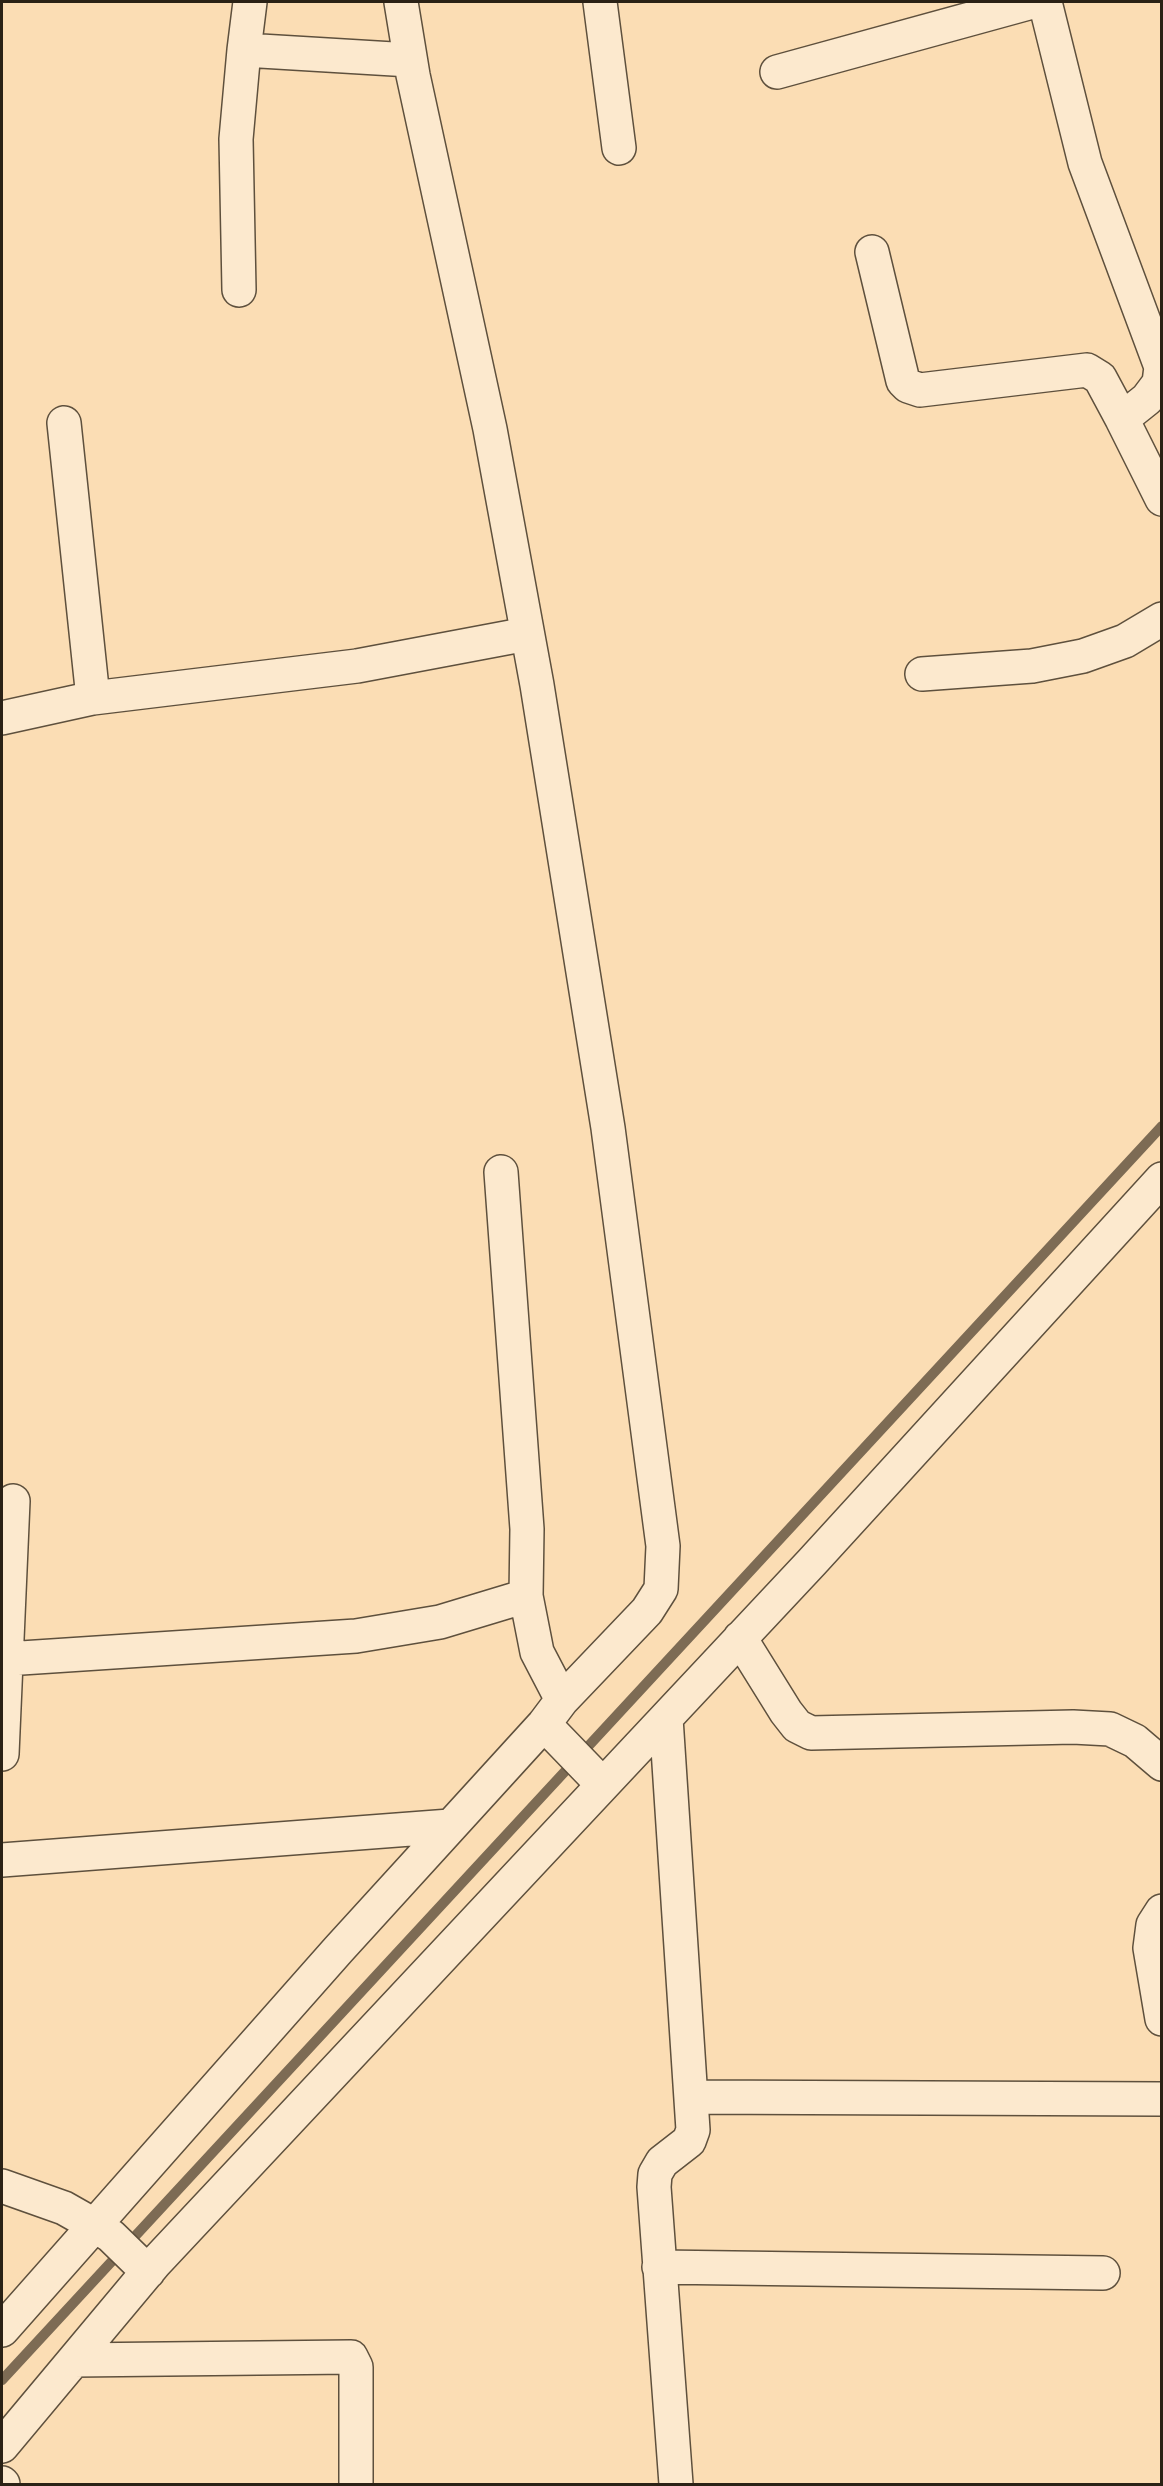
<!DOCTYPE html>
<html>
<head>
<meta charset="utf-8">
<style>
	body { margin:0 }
	#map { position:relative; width:1163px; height:2486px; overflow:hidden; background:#fbddb4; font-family:"Gentium Book Plus",serif }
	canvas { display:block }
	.frame { position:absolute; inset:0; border:3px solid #2a2115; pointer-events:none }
</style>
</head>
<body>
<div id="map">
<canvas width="1163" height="2486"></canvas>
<div class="frame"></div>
</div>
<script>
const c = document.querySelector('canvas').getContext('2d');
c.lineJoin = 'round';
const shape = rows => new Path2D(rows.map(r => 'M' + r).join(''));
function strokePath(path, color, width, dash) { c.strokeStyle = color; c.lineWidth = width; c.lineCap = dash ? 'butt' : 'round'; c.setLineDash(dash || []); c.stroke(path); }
strokePath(shape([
	[2,2380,1162,1126]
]), '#7d6b54', 10);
const minor = shape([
	[600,2,619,148],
	[1045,2,1085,163,1161,367,1159,383,1147,399,1122,419,1162,499],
	[244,50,250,2],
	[777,72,1032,2],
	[872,252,903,381,908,386,920,390,1087,370,1100,378,1122,419],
	[239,290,236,139,244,50,410,60],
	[64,423,93,698],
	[922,674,1032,666,1083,656,1125,641,1162,619],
	[2,718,93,698,357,666,527,634],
	[501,1172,527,1529,526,1596,537,1652,562,1700],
	[740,1638,786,1712,797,1726,811,1733,1073,1727,1110,1729,1135,1741,1162,1764],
	[6,1659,356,1636,440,1622,526,1596],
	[666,1718,693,2130,689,2141,662,2162,655,2174,654,2187,676,2484],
	[544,1724,603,1785],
	[2,1754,13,1501],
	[2,1860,450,1826],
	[1162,1911,1153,1925,1150,1948,1162,2019],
	[691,2097,1162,2099],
	[2,2186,64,2208,94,2225,111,2236,148,2272],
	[659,2267,1103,2273],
	[2,2330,338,1950,544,1724,562,1700,647,1611,661,1589,663,1546,608,1128,537,685,490,429,413,75,401,2],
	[74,2360,351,2357,356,2367,356,2484],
	[2,2446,155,2263,812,1562,1162,1179],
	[2,2483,3,2484]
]);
strokePath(minor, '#5e503d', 36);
strokePath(minor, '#fce9ce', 33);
</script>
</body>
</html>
